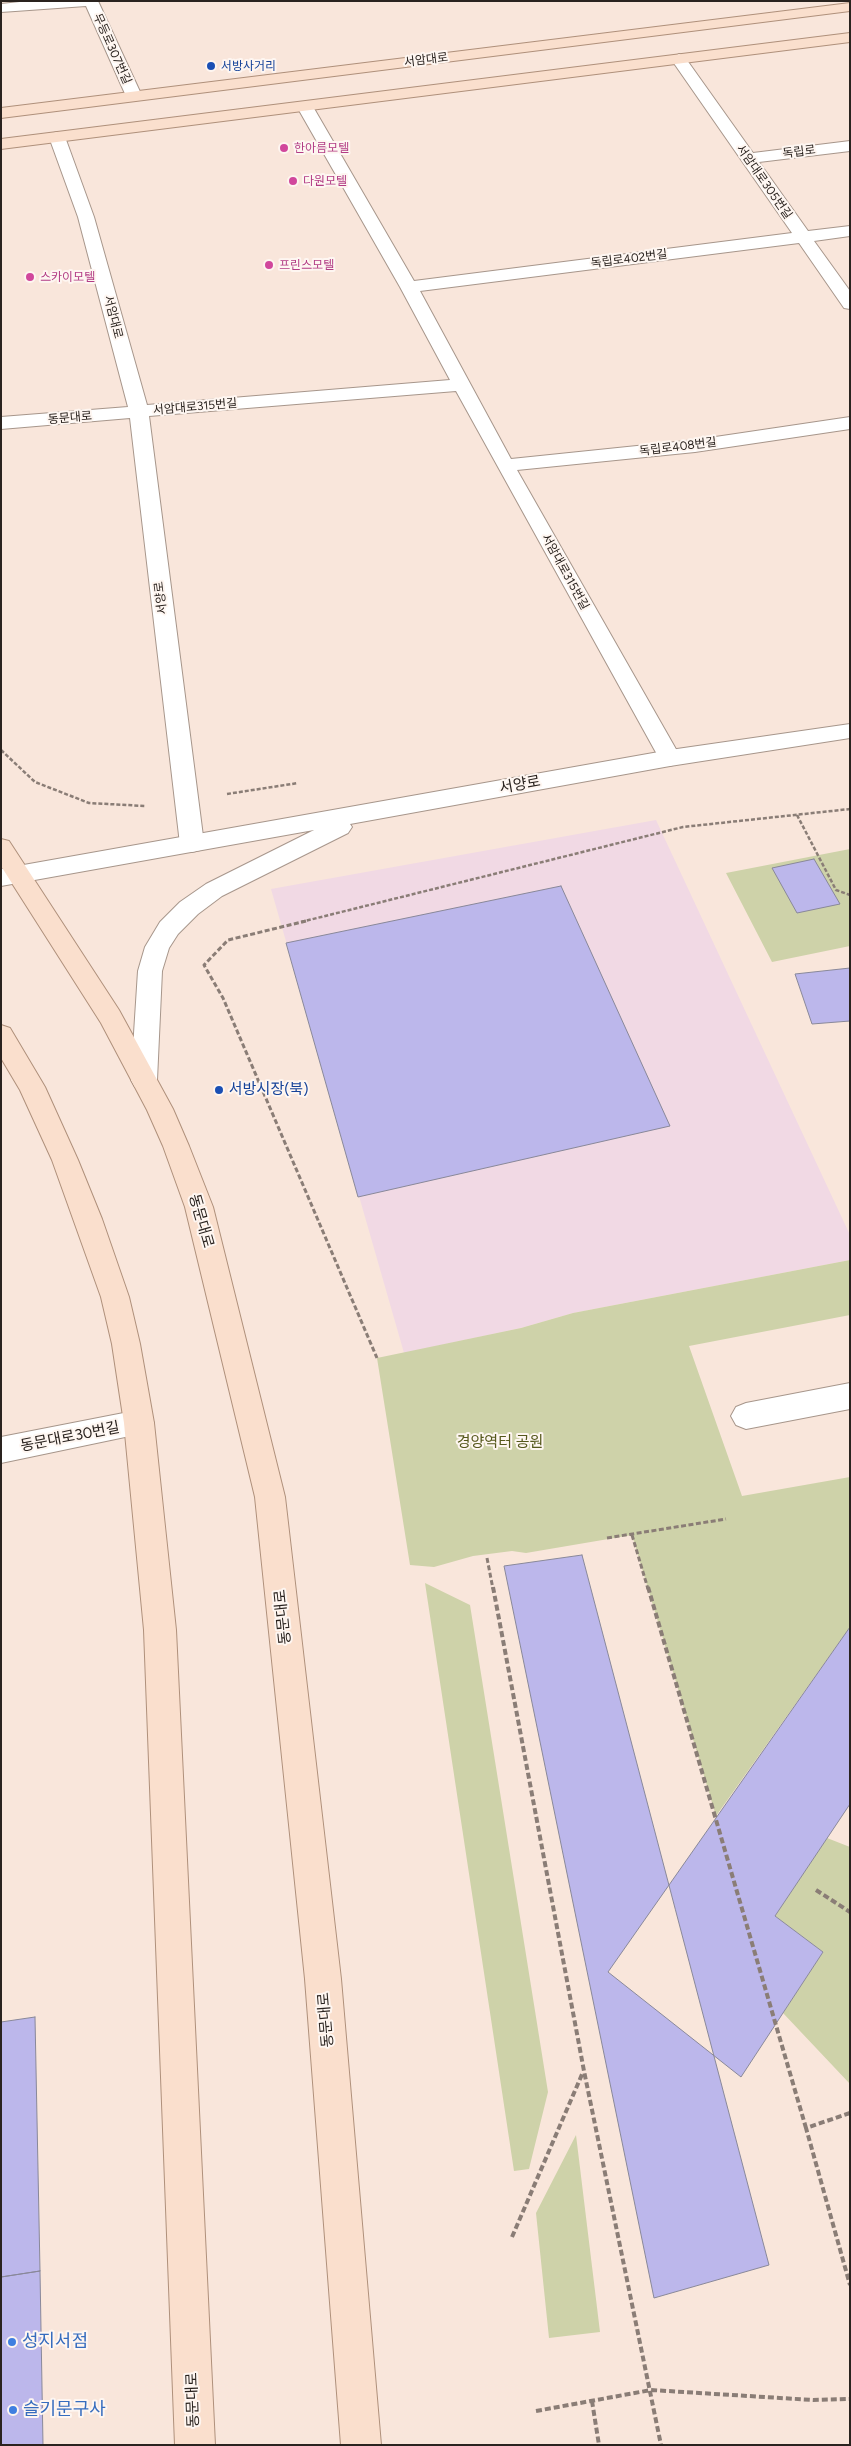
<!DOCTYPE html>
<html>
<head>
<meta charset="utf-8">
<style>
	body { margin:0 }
	#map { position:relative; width:851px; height:2446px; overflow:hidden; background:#f9e6db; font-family:Figtree,sans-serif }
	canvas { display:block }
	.frame { position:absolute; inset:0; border:2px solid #2a231f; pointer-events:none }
</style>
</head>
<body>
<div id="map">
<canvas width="851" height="2446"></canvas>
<div class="frame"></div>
</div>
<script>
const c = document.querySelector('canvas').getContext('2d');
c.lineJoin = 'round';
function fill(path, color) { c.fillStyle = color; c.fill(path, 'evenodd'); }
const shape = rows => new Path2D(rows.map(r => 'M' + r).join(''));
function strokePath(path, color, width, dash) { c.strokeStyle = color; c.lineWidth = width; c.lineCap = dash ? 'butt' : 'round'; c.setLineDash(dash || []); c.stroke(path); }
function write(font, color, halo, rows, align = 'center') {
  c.font = font + ' Figtree,"Noto Sans KR",sans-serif'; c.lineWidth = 4; c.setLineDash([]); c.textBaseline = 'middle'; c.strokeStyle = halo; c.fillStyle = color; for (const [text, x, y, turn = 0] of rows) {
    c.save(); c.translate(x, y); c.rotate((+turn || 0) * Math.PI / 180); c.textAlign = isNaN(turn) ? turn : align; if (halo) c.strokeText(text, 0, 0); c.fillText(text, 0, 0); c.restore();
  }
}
fill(shape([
	[656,820,850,1235,850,1260,573,1313,521,1328,404,1353,271,889]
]), '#f1d9e4');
fill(shape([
	[850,849,850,946,772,962,726,873],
	[850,1260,850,1315,689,1346,742,1496,850,1477,850,1627,716,1816,632,1535,526,1553,512,1551,473,1556,434,1567,410,1565,377,1358,521,1328,573,1313],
	[425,1583,470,1605,548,2092,529,2169,514,2171],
	[827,1838,850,1847,850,2084,783,2013,823,1952,775,1916],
	[576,2135,600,2332,549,2338,536,2213]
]), '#ced2a9');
const building = shape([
	[814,859,840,904,797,913,772,868,814,859],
	[561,886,670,1126,358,1197,286,943,561,886],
	[850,968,850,1021,812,1024,795,974,850,968],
	[582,1555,769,2265,654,2298,504,1566,582,1555],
	[850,1627,850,1804,775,1916,823,1952,741,2077,608,1972,850,1627],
	[35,2017,40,2271,1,2277,1,2022,35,2017],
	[40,2271,43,2445,1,2445,1,2277,40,2271]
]);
fill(building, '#bcb7eb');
strokePath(building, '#898899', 1);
const lane = shape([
	[29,1,98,1,142,96,140,99,128,99,126,96,86,6,1,12,1,4,29,1],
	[679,54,684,56,753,153,850,141,850,151,759,162,808,231,850,226,850,236,814,241,850,291,850,309,844,308,799,243,420,291,511,459,695,440,850,417,850,429,695,452,517,470,681,758,678,763,670,766,662,763,659,758,456,391,149,416,204,844,200,850,192,852,184,850,180,844,130,418,1,429,1,417,128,407,78,217,49,137,51,134,57,132,63,134,65,137,94,217,147,405,450,380,400,287,296,105,298,102,310,102,312,105,414,281,792,233,671,59,679,54],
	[850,1383,850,1409,746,1429,736,1425,731,1416,736,1407,746,1403,850,1383],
	[139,1410,149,1414,154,1423,149,1432,1,1463,1,1437,139,1410]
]);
const street = shape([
	[850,724,850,738,670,766,350,824,352,827,348,833,222,896,198,914,178,934,169,948,162,971,157,1080,153,1087,144,1090,135,1087,131,1080,138,971,145,947,160,922,180,902,206,884,314,830,1,886,1,869,670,750,850,724]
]);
const primary = shape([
	[850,3,850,11,1,118,1,108,850,3],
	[850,33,850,42,1,149,1,139,850,33],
	[1,839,9,841,119,1010,173,1109,189,1146,213,1207,285,1497,341,1979,381,2445,341,2445,305,1979,255,1497,185,1207,163,1146,147,1110,101,1023,1,866,1,839],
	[1,1025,10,1028,45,1087,78,1160,102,1219,129,1297,140,1344,154,1423,176,1630,215,2445,175,2445,144,1630,124,1423,112,1344,101,1297,52,1160,20,1090,1,1058,1,1025]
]);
strokePath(lane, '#a7968b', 2);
strokePath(street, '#a7968b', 2);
strokePath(primary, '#af907b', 2);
strokePath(shape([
	[1,750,35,782,89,803,145,806],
	[227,794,298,783],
	[797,815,836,890,850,895],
	[301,922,683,827,850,809]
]), '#8a7d76', 2.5, [4, 2]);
strokePath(shape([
	[306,921,228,940,204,965,223,998,377,1358],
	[632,1535,648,1589],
	[607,1538,726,1519],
	[487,1558,493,1589]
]), '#8a7d76', 3, [5, 2.5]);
strokePath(shape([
	[493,1587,584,2071,661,2445],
	[648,1587,806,2128],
	[816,1890,850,1912],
	[850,2113,806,2128,850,2285],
	[512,2237,583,2072],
	[592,2401,599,2445],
	[536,2411,651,2390,813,2400,850,2399]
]), '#8a7d76', 4, [6, 3]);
fill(lane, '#fff');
fill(street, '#fff');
fill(primary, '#fadfcd');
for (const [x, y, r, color] of [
	[211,66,5,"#1a4fb4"],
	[284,148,5,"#d1479c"],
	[293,181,5,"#d1479c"],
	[269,265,5,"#d1479c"],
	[30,277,5,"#d1479c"],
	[219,1090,5,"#1a4fb4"],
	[12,2342,5,"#3f7fe0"],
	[13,2410,5,"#3f7fe0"]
]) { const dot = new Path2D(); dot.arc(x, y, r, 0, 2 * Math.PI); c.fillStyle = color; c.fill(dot); strokePath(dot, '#fef6f1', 2); }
write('12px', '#2a231f', '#fef6f1', [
	["무등로307번길",112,49,66],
	["서암대로",426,60,-7],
	["독립로",799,152,-7],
	["서암대로305번길",764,182,55],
	["독립로402번길",629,259,-7],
	["서암대로",113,317,76],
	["서암대로315번길",195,407,-5],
	["동문대로",70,418,-5],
	["독립로408번길",678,447,-7],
	["서암대로315번길",565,572,61],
	["서양로",161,598,-97]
]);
write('12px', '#164399', '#fef6f1', [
	["서방사거리",221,66]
], 'left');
write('12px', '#b23c85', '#fef6f1', [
	["한아름모텔",294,148],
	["다원모텔",303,181],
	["프린스모텔",279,265],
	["스카이모텔",40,277]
], 'left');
write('15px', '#2a231f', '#fef6f1', [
	["서양로",520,785,-10],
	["동문대로",201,1221,74],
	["동문대로30번길",70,1437,-11],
	["동문대로",283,1617,-96],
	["동문대로",326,2020,-95],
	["동문대로",193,2400,-92]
]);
write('15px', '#164399', '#fef6f1', [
	["서방시장(북)",229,1090]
], 'left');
write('15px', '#55581c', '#fef6f1', [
	["경양역터 공원",500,1443]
]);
write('18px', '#366cbe', '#fef6f1', [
	["성지서점",22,2342],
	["슬기문구사",23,2410]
], 'left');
</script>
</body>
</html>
